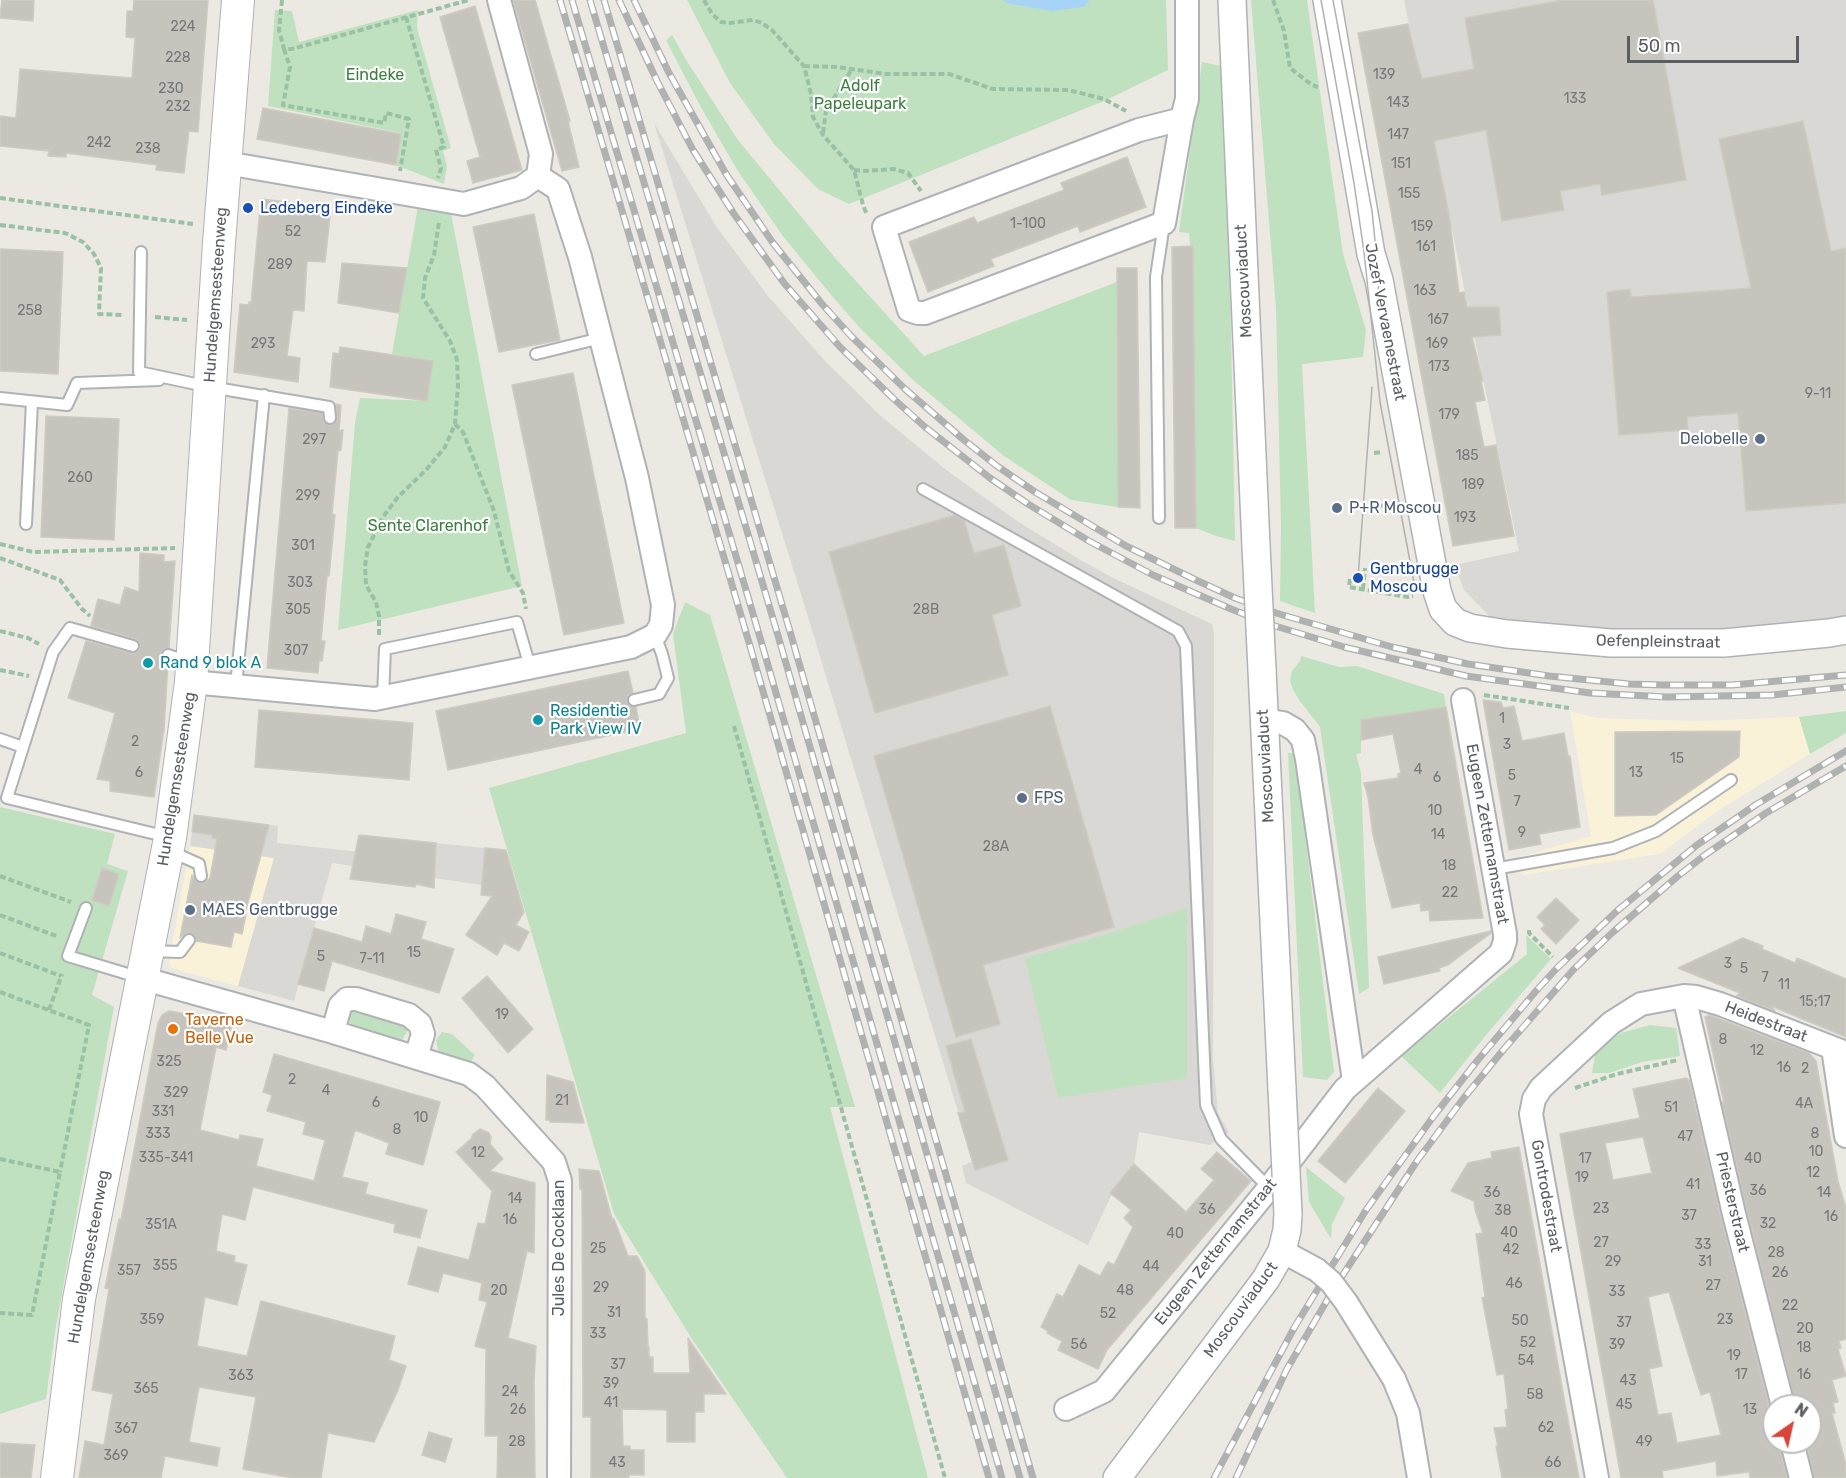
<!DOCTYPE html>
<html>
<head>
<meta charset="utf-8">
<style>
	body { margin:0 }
	#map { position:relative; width:1846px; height:1478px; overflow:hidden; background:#ebe9e2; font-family:Rubik,sans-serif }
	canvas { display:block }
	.north { position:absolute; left:1762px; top:1394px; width:60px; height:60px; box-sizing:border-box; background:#fff; border:2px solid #bdbec0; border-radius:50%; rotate:34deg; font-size:16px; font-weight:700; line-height:24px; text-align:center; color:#5a5d61 }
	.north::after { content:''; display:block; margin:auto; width:21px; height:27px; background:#d8463b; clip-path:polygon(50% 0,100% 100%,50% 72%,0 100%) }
	.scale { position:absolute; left:1627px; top:36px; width:172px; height:27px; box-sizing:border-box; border:3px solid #5a5d61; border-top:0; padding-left:8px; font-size:18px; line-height:21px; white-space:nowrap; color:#5a5d61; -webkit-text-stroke:4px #fff; paint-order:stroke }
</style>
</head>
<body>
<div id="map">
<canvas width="1846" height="1478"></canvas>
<div class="north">N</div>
<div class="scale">50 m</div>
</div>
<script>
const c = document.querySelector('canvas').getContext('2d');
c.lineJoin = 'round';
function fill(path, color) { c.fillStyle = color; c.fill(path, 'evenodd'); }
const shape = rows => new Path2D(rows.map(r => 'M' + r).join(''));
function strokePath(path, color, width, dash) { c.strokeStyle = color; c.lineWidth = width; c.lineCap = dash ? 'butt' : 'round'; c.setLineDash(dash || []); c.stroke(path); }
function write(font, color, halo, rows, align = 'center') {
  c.font = font + ' Rubik,sans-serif'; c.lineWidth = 4.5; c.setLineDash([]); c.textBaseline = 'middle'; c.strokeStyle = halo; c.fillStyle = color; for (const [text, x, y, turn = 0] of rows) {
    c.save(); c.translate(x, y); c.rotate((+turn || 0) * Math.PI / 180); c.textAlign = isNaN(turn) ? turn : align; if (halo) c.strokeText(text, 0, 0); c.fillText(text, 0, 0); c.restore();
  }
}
fill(shape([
	[1570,711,1596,718,1698,721,1799,717,1810,754,1716,812,1660,854,1523,875,1507,861,1591,836],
	[190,846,275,858,238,986,174,969,170,966,169,962]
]), '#faf2d8');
fill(shape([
	[1404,0,1846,0,1846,625,1724,643,1507,634,1464,590,1455,565,1519,551],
	[654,123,716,226,768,296,825,361,882,417,945,469,1017,521,1079,559,1111,577,1212,624,1214,633,1213,1060,1218,1113,1229,1132,1210,1145,1139,1132,1134,1164,1112,1194,1088,1245,966,1183,962,1166,973,1161,805,607],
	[249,822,278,826,277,843,435,860,436,843,485,848,482,885,332,863,294,1001,238,986,274,858,190,846,192,832,212,835,212,839,222,840]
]), '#dad8d4');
fill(shape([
	[687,0,1166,0,1168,70,1104,101,849,204,818,189,774,144,730,83],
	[1251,0,1307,0,1343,254,1366,330,1363,357,1302,364,1315,613,1280,601,1281,526,1276,308],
	[275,10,292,11,299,42,418,10,417,28,451,148,443,151,447,166,444,184,396,165,401,133,268,106],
	[672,35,688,63,738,140,836,259,924,356,1117,282,1118,507,1071,500,1004,456,913,380,860,328,832,296,782,235,736,168,698,102,666,40],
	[1202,62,1226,67,1235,541,1216,536,1196,528,1193,247,1190,245,1189,233,1179,232],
	[418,206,451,213,522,586,338,630,355,423,360,398,427,401,433,361,392,354],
	[685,602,710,615,855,1107,830,1107,928,1478,787,1478,692,1339,614,1214,489,788,686,733,673,634],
	[1301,656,1339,667,1357,666,1444,694,1446,707,1361,720,1361,753,1356,754,1361,773,1369,988,1359,994,1320,727,1300,701,1293,690,1290,680,1292,671,1300,661],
	[1846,711,1846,733,1810,754,1799,717],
	[1288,753,1295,753,1334,1072,1327,1080,1303,1077],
	[0,807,115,834,107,864,128,871,92,995,114,1007,55,1332,46,1399,0,1414],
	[1187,908,1187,1078,1058,1098,1025,958,1114,932],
	[1526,935,1551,959,1486,1035,1440,1093,1401,1056,1527,954],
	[360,1005,403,1019,408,1030,402,1040,352,1027,348,1017,351,1012],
	[1650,1025,1676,1028,1680,1056,1642,1062,1609,1073,1592,1073,1596,1050,1621,1033],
	[442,1032,452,1034,475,1055,470,1063,449,1056,438,1050,436,1040],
	[1306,1167,1345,1198,1332,1224,1331,1239,1309,1202]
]), '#c0e1c0');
fill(shape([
	[1002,0,1090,0,1083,7,1053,11,1010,4]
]), '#a7d4f6');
const building = shape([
	[2,0,34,0,33,21,0,18,2,0],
	[134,0,208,0,198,132,189,131,184,173,156,170,157,165,66,153,66,157,48,156,49,151,0,146,0,116,16,118,20,69,132,78,135,38,126,37,127,11,133,11,134,0],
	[513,0,535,0,570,121,568,121,579,167,562,171,513,0],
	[1563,0,1653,0,1686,180,1602,195,1600,184,1560,191,1564,210,1502,221,1486,130,1434,141,1449,214,1459,293,1464,292,1467,307,1499,307,1501,335,1472,337,1483,381,1481,381,1485,400,1475,402,1484,447,1496,445,1514,536,1453,546,1358,33,1408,24,1413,46,1422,79,1474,69,1465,18,1563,0],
	[475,6,522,170,473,183,467,161,480,157,440,17,475,6],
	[263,108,401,134,396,165,257,139,263,108],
	[1803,121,1831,251,1846,248,1846,503,1746,511,1738,413,1687,417,1688,430,1619,435,1607,292,1630,289,1631,297,1751,288,1719,139,1803,121],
	[1127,157,1146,207,1080,232,1078,226,991,259,994,266,928,292,909,242,974,217,977,223,1064,190,1061,183,1127,157],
	[261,199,331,207,325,262,307,261,304,311,293,310,287,356,300,358,298,382,234,372,240,304,248,305,249,302,251,303,261,199],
	[534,214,560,340,499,352,473,227,534,214],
	[1193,246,1196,528,1175,528,1172,247,1193,246],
	[0,249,63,252,58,374,0,371,0,249],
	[342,263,407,268,399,313,338,303,342,263],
	[1117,268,1137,268,1140,508,1118,507,1117,268],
	[340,347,433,361,427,401,330,387,333,353,339,354,340,347],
	[573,373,624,623,564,635,512,385,573,373],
	[336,404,341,405,339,431,343,430,341,450,338,451,332,514,335,515,329,576,327,576,321,641,325,641,322,661,319,661,318,673,267,668,289,408,322,413,324,422,330,425,337,421,336,404],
	[46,416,119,419,114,540,41,537,46,416],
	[955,515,964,520,974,553,1004,545,1021,606,992,615,1008,675,875,713,829,552,955,515],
	[140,553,164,555,164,562,175,561,169,648,164,649,161,653,162,659,168,663,164,730,154,797,110,791,110,781,97,779,115,713,68,698,86,641,132,653,135,653,140,649,140,644,136,639,91,626,98,599,120,605,125,587,139,592,140,553],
	[628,671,633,693,628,695,627,701,629,706,636,707,640,729,448,770,436,711,628,671],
	[1483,700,1501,702,1503,708,1514,706,1522,741,1564,733,1568,756,1570,756,1580,827,1539,834,1541,844,1509,850,1483,700],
	[1050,706,1114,927,983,965,1000,1024,956,1037,874,756,1050,706],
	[1446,707,1452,742,1483,918,1430,921,1429,910,1421,911,1420,903,1392,908,1373,835,1368,797,1364,783,1398,778,1398,774,1401,773,1393,734,1361,740,1361,720,1446,707],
	[259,710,413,723,409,780,255,767,259,710],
	[1740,731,1739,757,1656,815,1615,816,1615,732,1740,731],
	[194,815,269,825,245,914,246,914,242,934,234,932,231,947,196,941,196,937,190,933,186,933,180,938,192,875,195,880,199,883,205,882,210,878,217,839,212,838,212,835,192,832,194,815],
	[359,835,436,843,434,888,416,884,415,887,350,879,359,835],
	[485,848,506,850,524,912,516,925,529,932,519,951,504,943,497,955,466,935,492,896,481,895,485,848],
	[102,868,119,874,109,906,92,900,102,868],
	[1556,898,1579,920,1556,944,1541,929,1545,925,1537,917,1556,898],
	[396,914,426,922,421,939,454,949,439,993,332,961,324,991,298,984,314,928,362,942,366,926,391,934,396,914],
	[1491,931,1491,933,1448,965,1439,968,1440,971,1384,984,1378,957,1491,931],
	[1743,938,1763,946,1762,949,1795,963,1797,958,1846,979,1846,1037,1771,1006,1775,1011,1736,996,1740,993,1678,968,1743,938],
	[487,976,533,1029,508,1053,462,998,487,976],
	[169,1011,204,1017,232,1024,226,1050,216,1047,200,1130,239,1140,240,1135,263,1139,256,1166,314,1181,325,1140,303,1134,306,1122,267,1111,272,1095,263,1092,274,1054,440,1102,423,1165,386,1154,389,1143,355,1130,342,1177,368,1183,365,1194,427,1210,420,1238,394,1232,395,1224,253,1187,245,1220,222,1214,216,1251,235,1256,234,1262,247,1265,237,1305,205,1297,197,1346,247,1356,261,1301,395,1336,389,1360,406,1366,398,1390,374,1442,328,1433,321,1478,292,1478,243,1469,256,1397,199,1387,189,1442,220,1448,217,1466,165,1456,161,1478,79,1478,85,1441,104,1445,113,1394,92,1390,109,1289,105,1288,119,1219,121,1220,124,1204,158,1023,162,1015,169,1011],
	[1709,1015,1809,1053,1816,1061,1838,1181,1846,1208,1846,1339,1839,1341,1841,1348,1838,1349,1846,1376,1832,1380,1838,1402,1833,1403,1835,1413,1832,1413,1846,1465,1846,1478,1814,1478,1806,1442,1810,1442,1810,1406,1796,1406,1747,1211,1722,1102,1724,1103,1705,1017,1709,1015],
	[971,1039,1008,1160,975,1170,958,1113,965,1112,946,1046,971,1039],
	[547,1075,573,1082,584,1123,550,1122,550,1120,546,1120,547,1075],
	[1686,1078,1689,1080,1721,1217,1769,1406,1767,1406,1774,1435,1774,1442,1779,1442,1787,1478,1750,1478,1749,1472,1717,1476,1716,1461,1662,1471,1663,1478,1621,1478,1560,1134,1640,1118,1633,1089,1686,1078],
	[1643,1137,1652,1173,1613,1180,1605,1143,1643,1137],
	[1669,1292,1701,1395,1710,1392,1721,1435,1677,1443,1671,1413,1658,1415,1649,1369,1662,1366,1648,1297,1669,1292],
	[1378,1088,1405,1111,1345,1183,1318,1161,1378,1088],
	[480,1129,489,1133,491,1137,490,1144,503,1159,490,1171,535,1183,534,1253,527,1251,508,1338,536,1346,534,1380,535,1478,497,1478,498,1436,485,1436,486,1349,475,1346,487,1302,479,1300,482,1283,443,1273,438,1292,408,1284,418,1247,469,1260,478,1223,485,1224,492,1191,456,1152,471,1139,473,1134,480,1129],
	[1519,1147,1567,1415,1579,1478,1502,1478,1496,1446,1498,1446,1494,1428,1507,1427,1505,1410,1508,1409,1504,1374,1497,1375,1482,1298,1485,1297,1476,1234,1483,1233,1475,1210,1474,1201,1451,1191,1468,1163,1492,1158,1491,1152,1519,1147],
	[1217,1152,1251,1181,1107,1350,1098,1369,1058,1350,1062,1341,1047,1333,1048,1331,1041,1327,1057,1294,1063,1297,1079,1265,1100,1276,1108,1262,1114,1265,1133,1227,1124,1218,1131,1210,1110,1193,1134,1164,1186,1212,1214,1180,1201,1169,1217,1152],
	[579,1169,599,1171,612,1219,614,1219,628,1256,637,1256,645,1271,645,1318,647,1319,648,1347,649,1347,649,1357,653,1357,653,1373,690,1373,688,1338,726,1394,704,1394,704,1412,695,1412,695,1442,667,1442,667,1410,622,1409,623,1446,630,1446,630,1450,644,1450,644,1475,629,1475,629,1478,591,1478,591,1417,583,1417,582,1190,580,1189,579,1169],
	[429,1432,452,1439,445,1462,422,1455,429,1432],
	[0,1443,35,1445,31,1478,0,1478,0,1443]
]);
fill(building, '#c7c4be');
strokePath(building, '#cfcbc1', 1.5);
const service = shape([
	[141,252,139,372,210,387,329,407,330,418],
	[536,354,601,338],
	[0,398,67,405,77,383,159,380],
	[923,489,1178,631,1186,646,1206,1105,1221,1139,1269,1188],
	[1159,518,1156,277,1164,224],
	[26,524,32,402],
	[133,646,70,628,53,652,7,798,168,837],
	[168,655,189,662],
	[236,686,264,395],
	[383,697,385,649,517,622,530,667],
	[634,700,659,694,668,678,662,654,655,635],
	[0,739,23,747],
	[172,852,199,864,201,876],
	[1494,869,1613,848,1656,831,1731,780],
	[86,908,68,956,141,978],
	[150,951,180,952,189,940]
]);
const minor = shape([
	[1182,119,1164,223,925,313,918,313,909,310,884,227,1139,130,1182,119,1187,99,1187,0],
	[226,163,464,204,521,188,538,176,541,154,499,0],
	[191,682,375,699,631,647,655,635,661,625,663,605,637,478,580,257,558,189,538,176],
	[1264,720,1283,723,1295,730,1303,740,1307,759,1354,1081],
	[141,978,333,1032,469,1074,485,1086,554,1162,560,1181,559,1478],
	[1684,996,1734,1214,1783,1406],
	[333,1032,340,1006,347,999,356,999,409,1015,420,1024,423,1034,416,1057],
	[1833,1048,1846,1136],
	[1282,1251,1317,1270],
	[1394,1379,1408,1413,1419,1478],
	[1066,1409,1104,1391,1269,1188,1345,1089,1501,953,1505,941,1505,934,1463,700],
	[1792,1442,1801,1478],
	[1597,1478,1531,1114,1534,1099,1541,1088,1611,1023,1641,1004,1684,996,1696,997,1720,1004,1846,1053]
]);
const tertiary = shape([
	[1232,0,1256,546],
	[1327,0,1371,254,1379,280,1437,591,1443,609,1455,622,1470,628,1507,634,1611,643,1724,643,1829,633,1846,630],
	[1262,670,1282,1089],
	[1117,1478,1266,1279,1282,1251,1287,1230,1288,1214]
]);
const secondary = shape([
	[57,1478,79,1299,170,838,191,682,219,243,238,0]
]);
strokePath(service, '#afb2b6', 14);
strokePath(minor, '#afb2b6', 26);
strokePath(tertiary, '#afb2b6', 30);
strokePath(secondary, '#aeb1b6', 34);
strokePath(shape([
	[282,0,279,30,284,49,292,49,469,0],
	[704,0,712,14,721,22,730,23,753,20,762,23,772,30,804,66,811,94,813,117,823,135,854,170,863,205,867,215],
	[1273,0,1284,31,1290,68,1312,85,1318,87],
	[406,17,444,147,436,150,441,168,438,178],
	[284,49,290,67,283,105,384,123,386,113,409,119,400,171],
	[804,66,837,67,886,74,949,74,993,89,1068,90,1104,99,1126,111],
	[823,133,826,111,852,69],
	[854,170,865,171,894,169,908,173,921,191],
	[0,198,193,224],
	[0,225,65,233,83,242,94,254,101,268,99,314,124,315],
	[155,317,187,320],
	[455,424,463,432,494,511,509,571,523,593,526,609],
	[1374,453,1381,452],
	[1370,505,1391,506],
	[0,544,33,552,175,548],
	[0,558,60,580,82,609,90,616],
	[1350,579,1349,587,1408,597,1413,596],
	[1363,589,1365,568],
	[0,631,28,638,39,644],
	[379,635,379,616,376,602,366,585,365,566,368,547,383,517,398,497,426,470,445,447,455,424,458,385,457,360,450,341,423,298,425,278,434,255,439,222],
	[0,670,29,676],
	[1484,695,1569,708],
	[734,726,945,1478],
	[0,876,71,902],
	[0,915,59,937],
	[1529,930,1529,933,1553,957],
	[0,953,61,976],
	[0,992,89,1025,60,1172],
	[49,1010,62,974],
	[1575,1088,1617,1074,1678,1060],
	[0,1159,60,1172,32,1315,0,1313]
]), '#9ac1a5', 4, [6, 3]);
strokePath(service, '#fff', 10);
strokePath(minor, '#fff', 22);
strokePath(tertiary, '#fff', 27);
strokePath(secondary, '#fff', 32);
strokePath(shape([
	[1321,0,1354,183,1364,252,1380,402,1415,588],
	[1333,0,1372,211,1379,280,1377,309],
	[1358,578,1372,387]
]), '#b0b1b1', 1.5);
const rail = shape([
	[560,0,750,646,989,1478],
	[572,0,761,641,1002,1478],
	[590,0,779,639,1020,1478],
	[604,0,791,635,1033,1478],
	[619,0,657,81,693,150,734,214,784,283,840,347,896,401,925,427,990,478,1028,504,1089,541,1153,575,1231,609,1272,625,1344,647,1466,676,1590,693,1667,697,1772,695,1846,687],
	[634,0,669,73,726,174,773,243,822,304,851,336,905,389,964,440,997,466,1035,492,1126,546,1198,581,1235,598,1276,613,1392,647,1468,664,1549,676,1629,684,1664,685,1732,685,1846,675],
	[1214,1478,1294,1328,1366,1210,1433,1117,1477,1061,1536,991,1557,968,1618,910,1697,845,1757,804,1846,751],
	[1236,1478,1287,1369,1333,1290,1417,1161,1463,1099,1504,1049,1574,969,1613,932,1678,876,1705,855,1766,813,1846,766]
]);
strokePath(rail, '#b0b1b1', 7);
strokePath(rail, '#fff', 4.5, [14]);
const minorBridge = shape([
	[1317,1270,1331,1282,1346,1302,1394,1379]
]);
const tertiaryBridge = shape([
	[1256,546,1262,670],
	[1282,1089,1288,1214]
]);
strokePath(minorBridge, '#afb2b6', 26, []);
strokePath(tertiaryBridge, '#afb2b6', 30, []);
strokePath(minorBridge, '#fff', 22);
strokePath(tertiaryBridge, '#fff', 27);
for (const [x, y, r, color] of [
	[248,208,6,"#1a4fb4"],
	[1760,439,6,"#5c6f8a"],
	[1337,508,6,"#5c6f8a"],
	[1358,578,6,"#1a4fb4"],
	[148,663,6,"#0f9aa8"],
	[538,720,6,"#0f9aa8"],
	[1022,798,6,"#5c6f8a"],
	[190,910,6,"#5c6f8a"],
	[173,1029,6,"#e8710a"]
]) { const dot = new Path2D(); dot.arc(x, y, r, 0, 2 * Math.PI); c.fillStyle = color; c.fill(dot); strokePath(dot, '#fff', 2); }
write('14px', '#757778', null, [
	["224",183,27],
	["228",178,58],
	["139",1384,75],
	["230",171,89],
	["133",1575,99],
	["143",1398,103],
	["232",178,107],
	["147",1398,135],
	["242",99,143],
	["238",148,149],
	["151",1401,164],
	["155",1409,194],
	["1-100",1028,224],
	["159",1422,227],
	["52",293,232],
	["161",1426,247],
	["289",280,265],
	["163",1425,291],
	["258",30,311],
	["167",1438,320],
	["293",263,344],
	["169",1437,344],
	["173",1439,367],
	["9-11",1818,394],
	["179",1449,415],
	["297",314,440],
	["185",1467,456],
	["260",80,478],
	["189",1473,485],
	["299",308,496],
	["193",1465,518],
	["301",303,546],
	["303",300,583],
	["305",298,610],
	["28B",926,610],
	["307",296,651],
	["1",1502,719],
	["2",135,742],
	["3",1507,745],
	["15",1677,759],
	["4",1418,770],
	["6",139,773],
	["13",1636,773],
	["5",1512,776],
	["6",1437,778],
	["7",1517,802],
	["10",1435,811],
	["9",1522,833],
	["14",1438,835],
	["28A",996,847],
	["18",1449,866],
	["22",1450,893],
	["15",414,953],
	["5",321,957],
	["7-11",372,959],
	["3",1728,964],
	["5",1744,969],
	["7",1765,978],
	["11",1784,985],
	["15;17",1815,1002],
	["19",502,1015],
	["8",1723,1040],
	["12",1757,1051],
	["325",169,1062],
	["16",1784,1068],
	["2",1805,1069],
	["2",292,1080],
	["4",326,1091],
	["329",176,1093],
	["21",562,1101],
	["6",376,1103],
	["4A",1804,1104],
	["51",1671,1108],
	["331",163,1112],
	["10",421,1118],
	["8",397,1130],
	["333",158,1134],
	["8",1815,1134],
	["47",1685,1137],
	["10",1816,1152],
	["12",478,1153],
	["335-341",166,1158],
	["17",1585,1159],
	["40",1753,1159],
	["12",1813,1173],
	["19",1582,1178],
	["41",1693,1185],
	["36",1758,1191],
	["36",1492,1193],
	["14",1824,1193],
	["14",515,1199],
	["23",1601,1209],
	["36",1207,1210],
	["38",1503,1211],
	["37",1689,1216],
	["16",1831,1217],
	["16",510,1220],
	["32",1768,1224],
	["351A",161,1225],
	["40",1509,1233],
	["40",1175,1234],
	["27",1601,1243],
	["33",1703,1245],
	["25",598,1249],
	["42",1511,1250],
	["28",1776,1253],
	["29",1613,1262],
	["31",1705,1262],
	["355",165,1266],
	["44",1151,1267],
	["357",129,1271],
	["26",1780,1273],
	["46",1514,1284],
	["27",1713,1286],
	["29",601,1288],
	["20",499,1291],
	["48",1125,1291],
	["33",1617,1292],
	["22",1790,1306],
	["31",614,1313],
	["52",1108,1314],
	["359",152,1320],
	["23",1725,1320],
	["50",1520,1321],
	["37",1624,1323],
	["20",1805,1329],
	["33",598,1334],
	["52",1528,1343],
	["56",1079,1345],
	["39",1617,1345],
	["18",1804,1348],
	["19",1734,1356],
	["54",1526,1361],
	["37",618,1365],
	["17",1741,1375],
	["16",1804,1375],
	["363",241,1376],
	["43",1628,1381],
	["39",611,1384],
	["365",146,1389],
	["24",510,1392],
	["58",1535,1395],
	["41",611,1403],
	["45",1624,1405],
	["26",518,1410],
	["13",1750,1410],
	["62",1546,1428],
	["367",126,1429],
	["28",517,1442],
	["49",1644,1442],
	["369",116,1456],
	["43",617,1463],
	["66",1553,1463]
]);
write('16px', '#3c7e3f', '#fff', [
	["Eindeke",375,75],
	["Adolf",860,86],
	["Papeleupark",860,104],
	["Sente Clarenhof",428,526]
]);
write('16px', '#164399', '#fff', [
	["Ledeberg Eindeke",260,208],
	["Gentbrugge",1370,569],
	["Moscou",1370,587]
], 'left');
write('16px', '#5a5d61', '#fff', [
	["Moscouviaduct",1244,281,-93],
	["Hundelgemsesteenweg",216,295,-86],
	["Jozef Vervaenestraat",1385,322,79],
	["Oefenpleinstraat",1658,642,1],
	["Moscouviaduct",1266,766,-93],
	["Hundelgemsesteenweg",177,779,-81],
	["Eugeen Zetternamstraat",1487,834,80],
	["Heidestraat",1766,1022,21],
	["Gontrodestraat",1546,1196,80],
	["Priesterstraat",1732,1202,77],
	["Jules De Cocklaan",559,1248,-90],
	["Eugeen Zetternamstraat",1216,1252,-51],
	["Hundelgemsesteenweg",89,1257,-80],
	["Moscouviaduct",1241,1310,-54]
]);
write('16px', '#4e5e75', '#fff', [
	["Delobelle",1748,439,"right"],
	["P+R Moscou",1349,508],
	["FPS",1034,798],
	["MAES Gentbrugge",202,910]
], 'left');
write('16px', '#0d838f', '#fff', [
	["Rand 9 blok A",160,663],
	["Residentie",550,711],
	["Park View IV",550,729]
], 'left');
write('16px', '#c56008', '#fff', [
	["Taverne",185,1020],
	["Belle Vue",185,1038]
], 'left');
</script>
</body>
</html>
